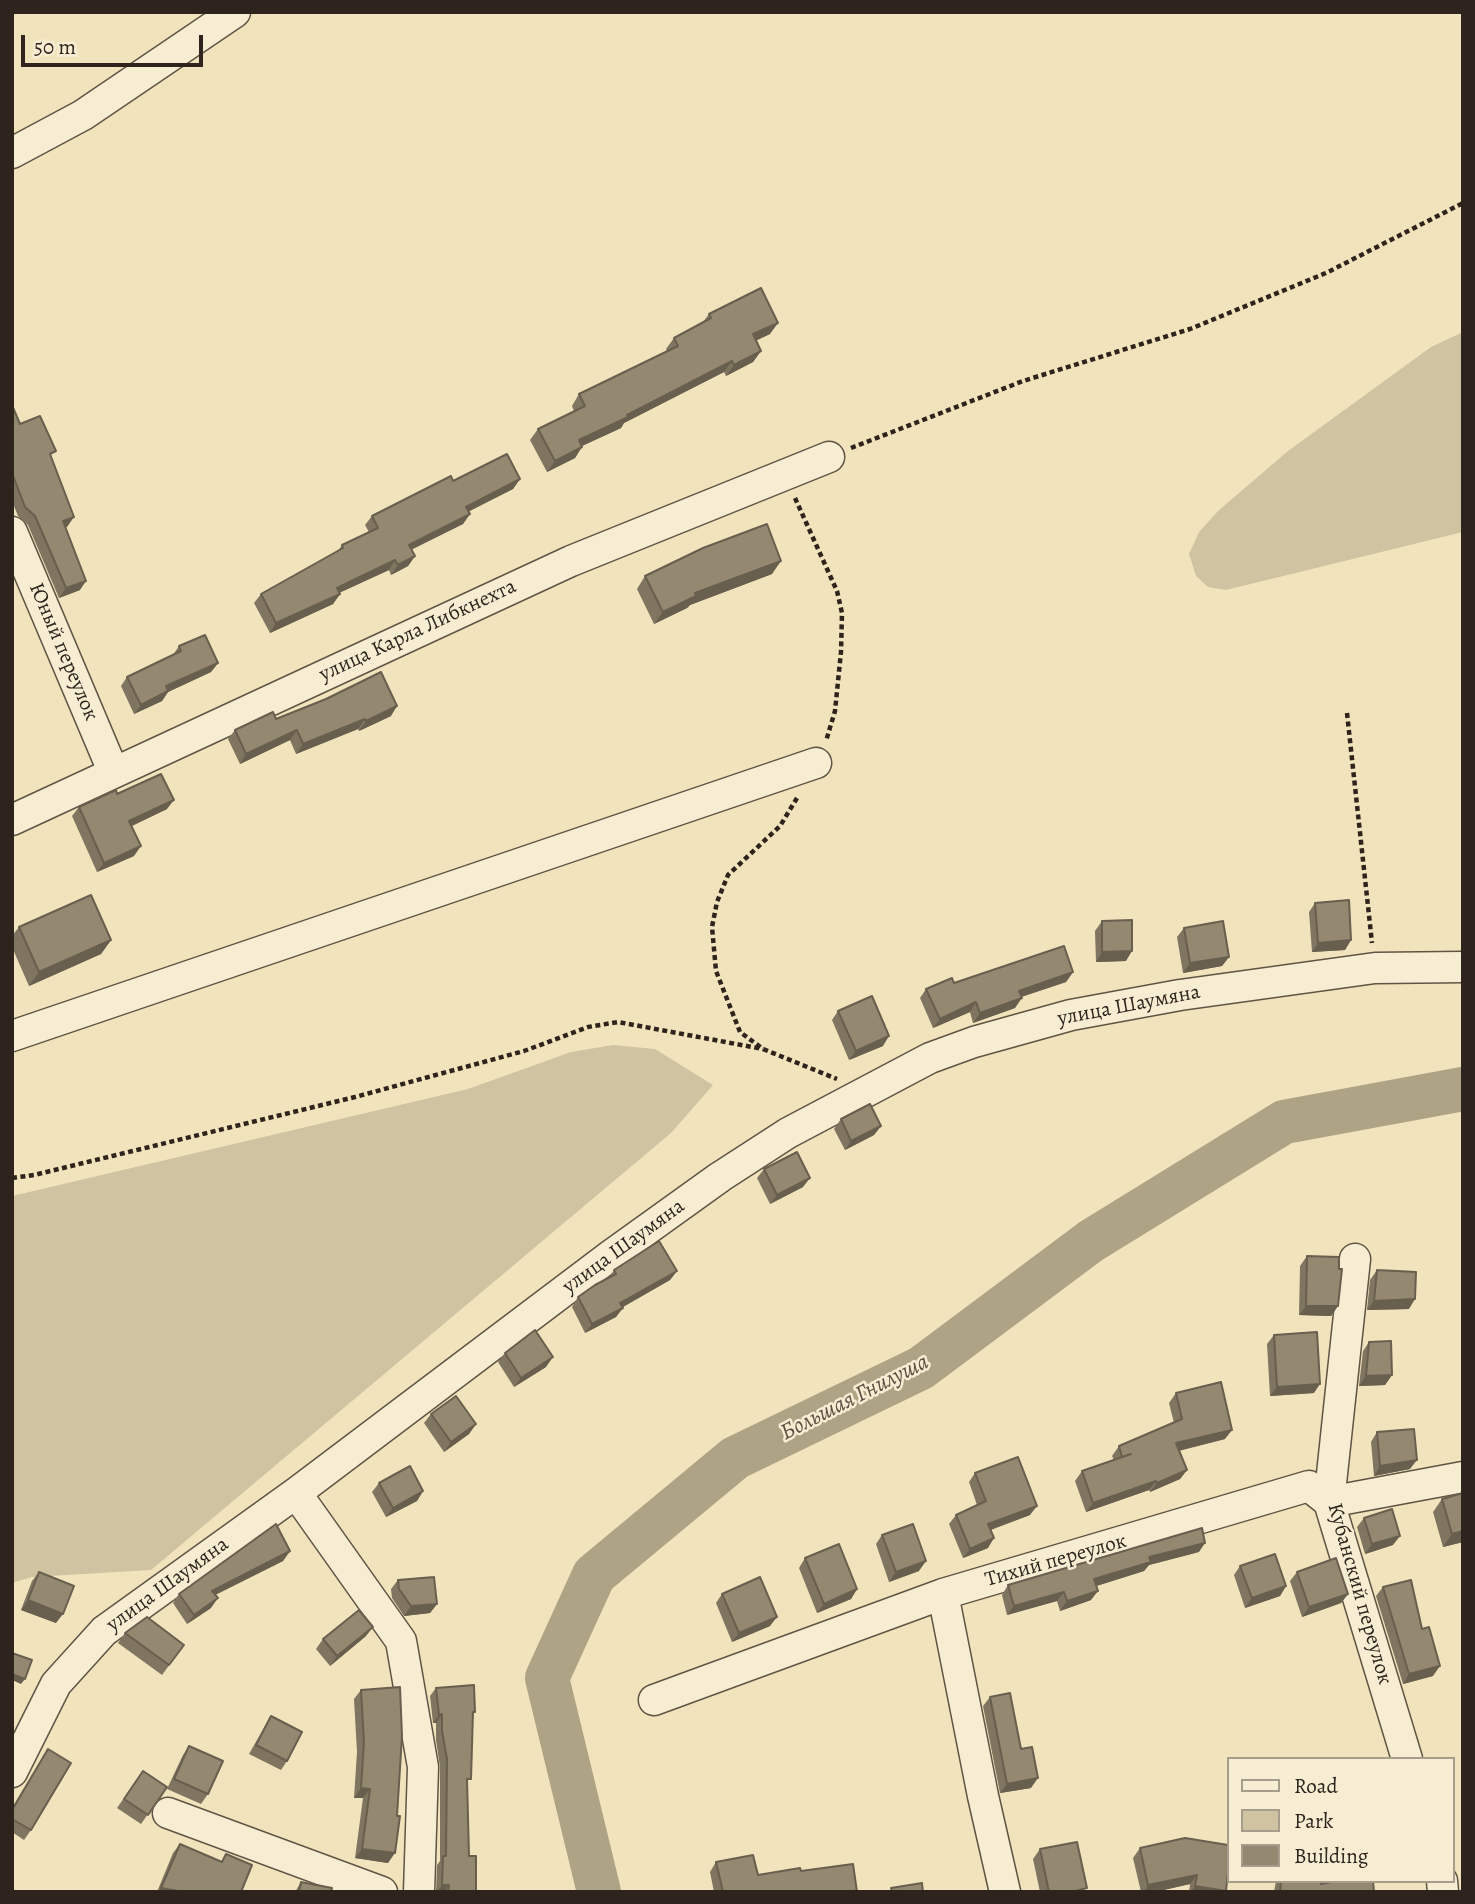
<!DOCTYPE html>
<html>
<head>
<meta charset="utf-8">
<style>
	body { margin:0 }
	#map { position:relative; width:1475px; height:1904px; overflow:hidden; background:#f1e4bc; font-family:Alegreya,serif }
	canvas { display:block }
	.frame { position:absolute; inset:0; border:14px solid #2f241d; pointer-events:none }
	.legend { position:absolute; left:1227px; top:1757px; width:228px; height:126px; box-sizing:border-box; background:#f6edd3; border:2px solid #a69d8a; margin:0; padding:9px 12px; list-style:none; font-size:21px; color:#2f241d }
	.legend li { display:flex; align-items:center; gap:14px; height:35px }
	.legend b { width:35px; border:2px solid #a69d8a }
	.scale { position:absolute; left:21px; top:35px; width:182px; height:32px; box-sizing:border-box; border:4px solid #2f241d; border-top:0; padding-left:9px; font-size:21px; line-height:24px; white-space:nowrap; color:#2f241d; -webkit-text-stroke:5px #f6edd3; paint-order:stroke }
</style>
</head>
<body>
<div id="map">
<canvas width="1475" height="1904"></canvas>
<div class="frame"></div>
<ul class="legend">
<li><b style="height:9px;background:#f6edd3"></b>Road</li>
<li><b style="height:19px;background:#d0c3a1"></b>Park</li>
<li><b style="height:19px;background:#948870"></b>Building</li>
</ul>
<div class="scale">50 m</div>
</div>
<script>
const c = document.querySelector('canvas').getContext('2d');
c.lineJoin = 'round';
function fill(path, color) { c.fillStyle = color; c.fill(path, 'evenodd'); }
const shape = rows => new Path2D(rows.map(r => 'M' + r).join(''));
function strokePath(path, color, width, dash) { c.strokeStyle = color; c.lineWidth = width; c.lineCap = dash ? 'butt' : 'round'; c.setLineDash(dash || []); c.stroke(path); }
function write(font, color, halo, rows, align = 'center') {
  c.font = font + ' Alegreya,serif'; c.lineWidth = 5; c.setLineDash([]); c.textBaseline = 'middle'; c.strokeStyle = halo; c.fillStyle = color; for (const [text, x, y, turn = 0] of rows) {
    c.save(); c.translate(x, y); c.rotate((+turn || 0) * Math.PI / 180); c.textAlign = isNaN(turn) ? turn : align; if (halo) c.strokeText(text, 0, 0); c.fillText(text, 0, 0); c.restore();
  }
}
fill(shape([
	[1463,332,1463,532,1226,590,1208,587,1196,576,1189,554,1199,532,1218,511,1288,451,1431,347],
	[613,1045,655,1049,713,1085,671,1133,151,1570,32,1577,12,1583,12,1196,468,1089,571,1052]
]), '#d0c3a1');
strokePath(shape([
	[599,1892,547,1678,594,1575,735,1458,921,1368,1091,1241,1284,1122,1463,1089]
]), '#afa386', 44);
const minor = shape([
	[12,153,83,115,235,12],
	[12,532,113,771],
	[12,820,571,561,829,457],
	[12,1036,816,763],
	[1355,1259,1329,1502,1407,1759],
	[296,1493,401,1641,423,1767,419,1892],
	[943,1594,983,1796,1005,1892],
	[654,1700,943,1594,1309,1486,1329,1502,1463,1477],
	[12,1772,56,1684,104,1631,296,1493,610,1256,720,1177,788,1133,930,1058,974,1042,1071,1015,1180,995,1375,968,1463,967],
	[168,1813,382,1892],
	[1442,1881,1443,1892]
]);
strokePath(minor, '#605445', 33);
strokePath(shape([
	[851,448,1023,381,1190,329,1326,273,1463,203],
	[795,498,837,591,842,613,841,652,835,711,826,741],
	[1347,713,1372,943],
	[797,798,780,826,728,875,717,902,712,927,716,971,740,1032,763,1049,837,1079],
	[12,1178,34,1175,355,1097,524,1051,588,1027,618,1022,763,1049]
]), '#2f241d', 4.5, [5, 3.5]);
strokePath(minor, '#f6edd3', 30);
fill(shape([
	[709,314,770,334,756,340,761,351,753,362,726,376,724,372,624,423,621,428,582,446,575,458,547,472,530,440,538,429,574,411,572,406,579,394,667,351,666,349,674,338,703,322],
	[12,405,20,424,52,458,74,517,65,527,80,590,59,598,28,525,18,516,12,501],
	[520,479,513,489,468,512,470,514,463,524,411,550,415,556,408,566,391,575,389,570,339,593,340,594,333,604,270,633,254,603,261,594,338,551,342,545,369,532,365,525,372,516,453,481],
	[772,574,690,605,687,608,654,624,637,589,645,576],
	[179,646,218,663,211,672,168,692,162,701,134,714,121,686,127,677,173,655],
	[391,716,359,731,358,729,296,754,290,740,240,764,228,739,235,730,276,719],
	[117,794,167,809,132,826,134,856,97,872,72,816,79,807],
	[1315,903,1351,940,1345,950,1312,952,1309,912],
	[1102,921,1126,961,1096,962,1095,931],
	[19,927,111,940,101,954,29,986,12,947,12,936],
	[1184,928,1229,957,1222,966,1183,973,1177,937],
	[1073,972,1066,982,1021,997,1015,1008,973,1023,970,1012,933,1028,920,998,926,989,954,983],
	[838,1011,883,1046,849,1060,832,1020],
	[841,1119,881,1126,874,1135,845,1150,834,1129],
	[764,1169,803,1187,770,1204,757,1178],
	[1307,1256,1338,1306,1331,1316,1299,1315,1300,1266],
	[614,1270,677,1271,670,1280,623,1307,616,1317,585,1333,572,1307,578,1297,609,1278],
	[1377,1270,1409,1309,1367,1310,1370,1280],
	[1274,1335,1314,1393,1270,1396,1267,1344],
	[1369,1342,1392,1375,1385,1385,1359,1386,1363,1351],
	[505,1353,546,1367,514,1387,498,1362],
	[1176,1393,1225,1439,1179,1451,1187,1470,1180,1479,1150,1492,1149,1490,1086,1512,1075,1481,1082,1471,1114,1460,1112,1456,1119,1446,1174,1423,1169,1403],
	[431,1414,476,1424,469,1434,444,1452,424,1423],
	[1377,1432,1410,1469,1374,1476,1371,1442],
	[975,1473,1030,1515,991,1530,988,1548,963,1558,949,1524,956,1515,977,1505,969,1482],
	[379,1483,423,1491,417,1501,386,1517,372,1492],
	[1463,1493,1463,1542,1443,1547,1433,1512,1442,1499],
	[1364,1518,1393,1545,1365,1554,1357,1527],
	[882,1535,919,1571,889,1582,876,1544],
	[290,1551,283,1561,215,1595,211,1608,187,1624,173,1603,179,1594],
	[1199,1552,1149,1565,1144,1571,1096,1586,1091,1600,1060,1611,1057,1601,1007,1615,1002,1595,1008,1585],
	[805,1558,857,1589,851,1599,817,1613,799,1568],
	[1240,1566,1286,1586,1280,1596,1245,1608,1234,1575],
	[39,1572,56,1623,21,1610,32,1581],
	[1297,1572,1348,1594,1341,1603,1302,1617,1290,1581],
	[398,1580,437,1604,430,1613,404,1616,392,1598,391,1589],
	[1383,1587,1433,1676,1403,1684,1376,1596],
	[722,1594,770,1626,732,1642,716,1603],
	[125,1633,184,1645,162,1675,118,1643],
	[366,1636,330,1666,316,1649,323,1639],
	[436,1688,473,1715,467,1785,469,1856,476,1892,436,1892,437,1865,440,1861,440,1767,436,1740,436,1723,433,1723,430,1696],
	[361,1690,388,1863,355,1858,363,1798,354,1798,357,1752,354,1699],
	[990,1697,1021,1749,1031,1788,1000,1793,983,1706],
	[271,1716,287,1761,281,1770,249,1754,265,1726],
	[189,1746,208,1794,201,1804,167,1789,183,1755],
	[48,1749,31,1830,24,1840,12,1832,12,1808],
	[143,1771,167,1787,141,1824,117,1808],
	[1185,1838,1226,1891,1225,1892,1189,1892,1190,1884,1155,1892,1141,1892,1133,1858,1140,1848],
	[180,1844,221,1862,226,1854,241,1892,157,1892,173,1853],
	[1040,1849,1085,1892,1040,1892,1033,1859],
	[716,1862,758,1875,801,1871,857,1892,714,1892,710,1872],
	[1276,1881,1322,1881,1321,1884,1374,1892,1274,1892],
	[301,1882,331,1892,295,1892]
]), '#7f7560');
fill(shape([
	[778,323,770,334,745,346,753,334],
	[761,351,753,362,726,376,734,365],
	[732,361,724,372,624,423,621,428,571,451,579,440],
	[582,447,575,458,547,472,555,461],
	[520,479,513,489,459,516,466,507],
	[470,514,463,524,402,554,409,545],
	[74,517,67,527,56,530,63,521],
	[415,556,408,566,391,575,398,565],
	[395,560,389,570,330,597,337,588],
	[781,561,772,574,690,605,687,608,654,624,663,612,695,593],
	[86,581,80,590,59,598,66,588],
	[340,594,333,604,270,633,276,623],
	[218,663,211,672,168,692,162,701,134,714,141,705,166,686],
	[397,706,391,716,359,731,366,721],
	[365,719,358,729,296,754,303,744],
	[297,730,290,740,240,764,246,754],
	[174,800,167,809,123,830,129,821],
	[141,846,134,856,97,872,104,863],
	[111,940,101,954,29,986,39,972],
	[1351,940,1345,950,1312,952,1318,943],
	[1132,951,1126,961,1096,962,1102,952],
	[1229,957,1222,966,1183,973,1190,963],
	[1073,972,1066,982,1012,1000,1019,991],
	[1022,998,1015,1008,973,1023,980,1013],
	[976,1002,970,1012,933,1028,940,1019],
	[889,1036,883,1046,849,1060,856,1051],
	[881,1126,874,1135,845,1150,851,1141],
	[810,1178,803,1187,770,1204,777,1195],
	[677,1271,670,1280,614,1312,620,1303],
	[1415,1299,1409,1309,1367,1310,1374,1301],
	[1306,1306,1338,1306,1331,1316,1299,1315],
	[623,1308,616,1317,585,1333,592,1324],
	[553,1357,546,1367,514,1387,521,1378],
	[1392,1375,1385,1385,1359,1386,1366,1376],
	[1320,1384,1314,1393,1270,1396,1277,1387],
	[476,1424,469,1434,444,1452,451,1442],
	[1232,1430,1225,1439,1169,1453,1176,1443],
	[1417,1460,1410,1469,1374,1476,1380,1466],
	[1187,1470,1180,1479,1150,1492,1157,1483],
	[1156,1481,1149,1490,1086,1512,1093,1503],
	[423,1491,417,1501,386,1517,393,1508],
	[1037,1506,1030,1515,981,1533,988,1524],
	[1463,1531,1463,1542,1443,1547,1452,1534],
	[1400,1536,1393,1545,1365,1554,1372,1544],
	[994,1538,988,1548,963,1558,970,1549],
	[1205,1543,1199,1552,1149,1565,1144,1571,1087,1589,1094,1579,1149,1557],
	[290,1551,283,1561,205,1600,212,1591],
	[926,1561,919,1571,889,1582,896,1572],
	[1286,1586,1280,1596,1245,1608,1252,1598],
	[857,1589,851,1599,817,1613,824,1604],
	[1098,1591,1091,1600,1060,1611,1067,1601],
	[1064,1592,1057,1601,1007,1615,1014,1606],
	[1348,1594,1341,1603,1302,1617,1309,1607],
	[218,1598,211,1608,187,1624,194,1615],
	[28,1600,63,1614,56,1623,21,1610],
	[437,1604,430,1613,404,1616,411,1606],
	[777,1617,770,1626,732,1642,739,1633],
	[373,1627,366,1636,330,1666,337,1656],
	[1440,1666,1433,1676,1403,1684,1409,1674],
	[12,1674,25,1679,21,1684,12,1680],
	[442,1714,436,1723,433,1723,439,1715],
	[1038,1778,1031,1788,1000,1793,1007,1784],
	[361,1788,370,1789,363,1798,354,1798],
	[362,1849,395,1853,388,1863,355,1858],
	[1197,1875,1190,1884,1155,1892,1144,1892,1148,1885],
	[442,1885,449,1885,444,1892,437,1892],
	[1195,1886,1226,1891,1225,1892,1191,1892],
	[161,1888,183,1892,158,1892]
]), '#685f4e');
const building = shape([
	[761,288,778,323,753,334,761,351,734,365,732,361,627,415,628,417,579,440,582,447,555,461,538,429,585,406,579,394,678,346,674,338,711,318,709,314,761,288],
	[12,405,20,424,40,416,56,451,50,454,74,517,63,521,86,581,66,588,35,516,25,507,12,473,12,405],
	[507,454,520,479,466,507,470,514,409,545,415,556,398,565,395,560,337,588,340,594,276,623,261,594,343,548,342,545,378,528,372,516,451,476,453,481,507,454],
	[767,524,781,561,695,593,696,596,663,612,645,576,703,548,767,524],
	[205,635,218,663,166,686,168,691,141,705,127,677,181,651,179,646,205,635],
	[381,672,397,706,366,721,365,719,303,744,297,730,246,754,235,730,273,712,276,719,326,699,381,672],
	[161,774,174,800,129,821,141,846,104,863,79,807,116,790,117,794,161,774],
	[91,895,111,940,39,972,19,927,91,895],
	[1349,900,1351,940,1318,943,1315,903,1349,900],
	[1132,920,1132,951,1102,952,1102,921,1132,920],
	[1223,921,1229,957,1190,963,1184,928,1223,921],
	[1064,946,1073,972,1019,991,1022,998,980,1013,976,1002,940,1019,926,989,952,978,954,983,1064,946],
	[872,996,889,1036,856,1051,838,1011,872,996],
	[870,1104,881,1126,851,1141,841,1119,870,1104],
	[797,1152,810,1178,777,1195,764,1169,797,1152],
	[659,1241,677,1271,620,1303,623,1308,592,1324,578,1297,595,1285,616,1274,614,1270,659,1241],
	[1307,1256,1339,1257,1339,1269,1342,1269,1338,1306,1306,1306,1307,1256],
	[1377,1270,1416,1272,1415,1299,1374,1301,1377,1270],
	[535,1330,553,1357,521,1378,505,1353,535,1330],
	[1317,1332,1320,1384,1277,1387,1274,1335,1317,1332],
	[1391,1341,1392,1375,1366,1376,1369,1342,1391,1341],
	[1221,1382,1232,1430,1176,1443,1187,1470,1157,1483,1156,1481,1093,1503,1082,1471,1131,1454,1122,1457,1119,1446,1182,1419,1176,1393,1221,1382],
	[456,1396,476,1424,451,1442,431,1414,456,1396],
	[1414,1429,1417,1460,1380,1466,1377,1432,1414,1429],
	[1018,1457,1037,1506,988,1524,994,1538,970,1549,956,1515,986,1501,975,1473,1018,1457],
	[410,1466,423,1491,393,1508,379,1483,410,1466],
	[1463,1493,1463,1531,1452,1534,1442,1499,1463,1493],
	[1392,1509,1400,1536,1372,1544,1364,1518,1392,1509],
	[276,1524,290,1551,212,1591,218,1598,194,1615,179,1594,276,1524],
	[913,1524,926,1561,896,1572,882,1535,913,1524],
	[1202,1528,1205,1543,1149,1557,1151,1562,1094,1579,1098,1591,1067,1601,1064,1592,1014,1606,1008,1585,1202,1528],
	[839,1544,857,1589,824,1604,805,1558,839,1544],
	[1275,1554,1286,1586,1252,1598,1240,1566,1275,1554],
	[1336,1558,1348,1594,1309,1607,1297,1572,1336,1558],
	[39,1572,74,1586,63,1614,28,1600,39,1572],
	[434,1577,437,1604,411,1606,399,1589,398,1580,434,1577],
	[760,1577,777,1617,739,1633,722,1594,760,1577],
	[1411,1580,1422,1629,1429,1627,1440,1666,1409,1674,1383,1587,1411,1580],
	[359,1610,373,1627,337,1656,323,1639,359,1610],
	[147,1617,184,1645,169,1665,125,1633,147,1617],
	[12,1653,32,1660,25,1679,12,1674,12,1653],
	[474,1685,475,1712,473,1712,471,1779,467,1779,469,1856,476,1856,476,1892,448,1892,449,1885,442,1885,443,1856,446,1856,447,1759,442,1731,442,1714,439,1715,436,1688,474,1685],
	[400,1687,402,1736,397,1816,400,1816,395,1853,362,1849,370,1789,361,1788,364,1742,361,1690,400,1687],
	[1010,1693,1021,1749,1032,1747,1038,1778,1007,1784,990,1697,1010,1693],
	[271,1716,302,1732,287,1761,256,1745,271,1716],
	[189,1746,223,1761,208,1794,174,1779,189,1746],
	[48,1749,71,1763,31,1830,12,1819,12,1810,48,1749],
	[143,1771,167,1787,148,1815,124,1799,143,1771],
	[1185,1838,1228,1845,1228,1872,1226,1891,1195,1886,1197,1875,1148,1885,1140,1848,1185,1838],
	[1077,1842,1087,1888,1071,1892,1049,1892,1040,1849,1077,1842],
	[180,1844,222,1862,226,1854,252,1865,241,1892,183,1892,161,1888,180,1844],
	[753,1855,758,1875,800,1868,801,1871,853,1864,857,1892,723,1892,716,1862,753,1855],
	[1281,1881,1322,1881,1321,1884,1337,1881,1373,1881,1374,1892,1280,1892,1281,1881],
	[301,1882,332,1888,331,1892,299,1892,301,1882],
	[922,1883,923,1892,892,1892,891,1888,922,1883]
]);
fill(building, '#948870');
strokePath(building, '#685f4e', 2);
write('21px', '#2f241d', '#f6edd3', [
	["улица Карла Либкнехта",418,631,-25],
	["Юный переулок",63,652,67],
	["улица Шаумяна",1129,1006,-11],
	["улица Шаумяна",624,1247,-36],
	["Тихий переулок",1056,1561,-16],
	["улица Шаумяна",168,1585,-36],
	["Кубанский переулок",1359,1594,74]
]);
write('italic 23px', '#5c5042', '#f6edd3', [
	["Большая Гнилуша",855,1398,-27]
]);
</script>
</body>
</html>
